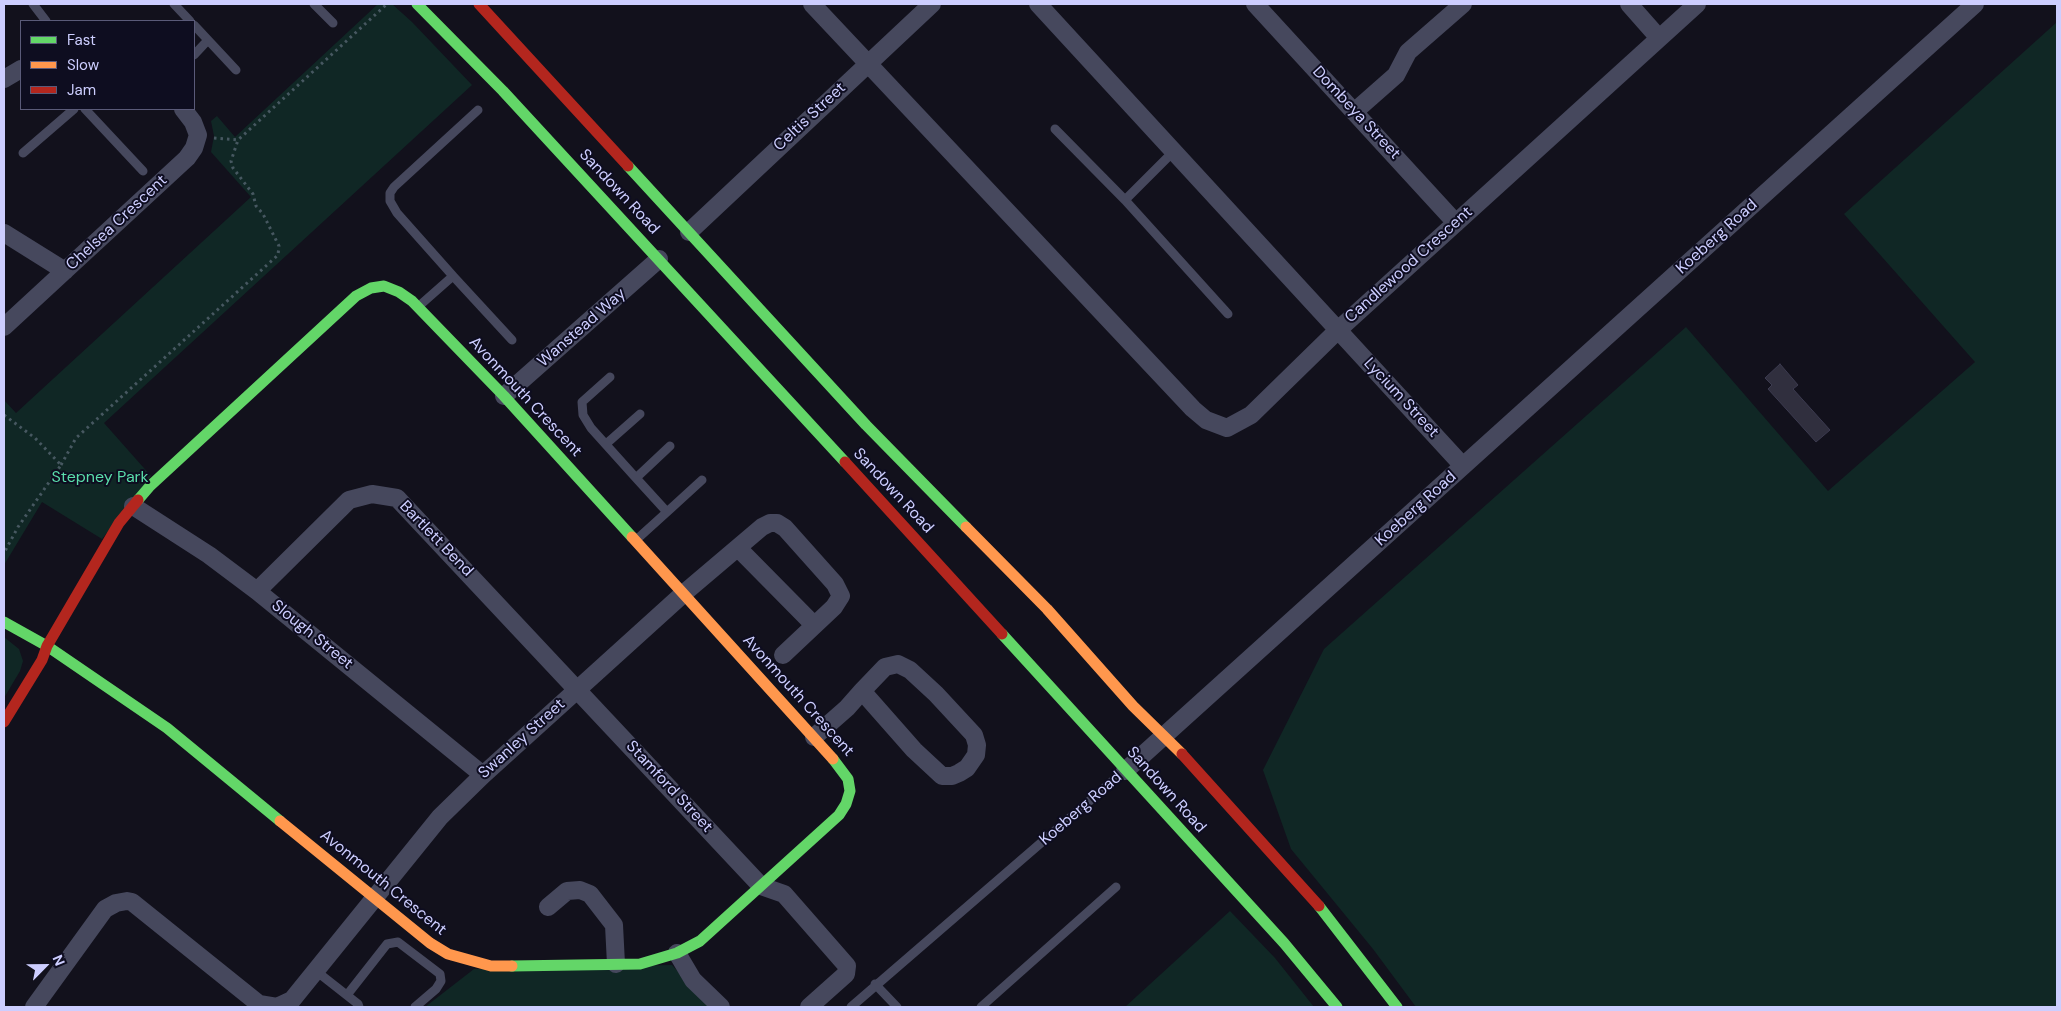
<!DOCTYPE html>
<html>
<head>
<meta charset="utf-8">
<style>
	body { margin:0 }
	#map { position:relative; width:2061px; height:1011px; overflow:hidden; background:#12111c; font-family:"DM Sans",sans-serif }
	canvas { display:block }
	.frame { position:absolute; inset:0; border:5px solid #cdceff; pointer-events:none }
	.legend { position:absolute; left:20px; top:20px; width:175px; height:90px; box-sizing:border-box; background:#0e0d20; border:1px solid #5a5a79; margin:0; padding:6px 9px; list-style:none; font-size:15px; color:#cdceff }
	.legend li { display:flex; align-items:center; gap:10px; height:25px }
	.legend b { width:25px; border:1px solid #5a5a79 }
	.north { position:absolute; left:20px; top:941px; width:50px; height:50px; -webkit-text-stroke:4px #0e0d20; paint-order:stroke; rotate:67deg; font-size:14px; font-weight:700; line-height:20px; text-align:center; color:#cdceff }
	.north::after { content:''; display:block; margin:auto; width:18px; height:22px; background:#cdceff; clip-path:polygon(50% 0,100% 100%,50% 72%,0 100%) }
</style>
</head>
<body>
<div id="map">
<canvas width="2061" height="1011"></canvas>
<div class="frame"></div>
<ul class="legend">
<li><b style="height:6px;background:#63d668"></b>Fast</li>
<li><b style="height:6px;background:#ff974d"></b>Slow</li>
<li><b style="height:6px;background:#b3261e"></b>Jam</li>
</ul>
<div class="north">N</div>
</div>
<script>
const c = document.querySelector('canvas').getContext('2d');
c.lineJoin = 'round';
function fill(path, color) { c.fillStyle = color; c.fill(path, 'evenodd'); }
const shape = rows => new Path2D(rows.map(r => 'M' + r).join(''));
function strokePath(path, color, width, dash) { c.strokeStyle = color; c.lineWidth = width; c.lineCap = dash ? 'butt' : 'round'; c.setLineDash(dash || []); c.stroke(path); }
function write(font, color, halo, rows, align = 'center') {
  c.font = font + ' "DM Sans",sans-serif'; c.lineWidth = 4; c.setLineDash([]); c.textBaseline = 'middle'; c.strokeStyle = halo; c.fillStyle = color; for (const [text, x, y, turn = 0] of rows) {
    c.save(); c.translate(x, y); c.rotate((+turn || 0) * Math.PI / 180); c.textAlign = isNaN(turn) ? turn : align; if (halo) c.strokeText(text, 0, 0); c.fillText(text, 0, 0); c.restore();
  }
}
fill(shape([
	[378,4,392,4,412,22,472,85,104,423,151,476,102,539,42,502,4,565,4,400,16,413,251,197,211,152,214,136,211,121,217,116,235,137],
	[2057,22,2057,1007,1416,1007,1373,949,1291,849,1263,770,1324,649,1686,327,1828,491,1975,362,1844,214],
	[4,637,19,649,23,661,20,671,4,698],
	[1230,911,1275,958,1314,1007,1125,1007],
	[672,965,710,1007,425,1007,474,969]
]), '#102725');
const building = shape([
	[1780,364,1798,385,1793,389,1830,430,1816,442,1768,389,1772,385,1765,378,1780,364]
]);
fill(building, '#302f3e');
strokePath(building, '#3c3b50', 1);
strokePath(shape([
	[214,138,238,140],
	[4,415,35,438,61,465,18,527,4,553],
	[61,465,76,438,278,255,279,246,263,214,256,206,253,194,233,168,231,161,238,140,387,4]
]), '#475861', 3, [2.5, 4]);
strokePath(shape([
	[33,4,46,21],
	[174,4,190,21],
	[314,4,333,23],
	[194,25,208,40,194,55],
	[208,40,236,70],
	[85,109,143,171],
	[1055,129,1125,200],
	[1174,151,1125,200,1228,314],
	[23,153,74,109],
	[453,276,512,340],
	[419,306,453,276,397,213,390,201,390,193,394,187,478,110],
	[610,377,582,402,583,415,591,428,636,478,667,512,702,480],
	[606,444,640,414],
	[636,478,670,446],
	[636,540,667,512],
	[316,971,358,1004,359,1007],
	[875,984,897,1007],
	[347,995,387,944,398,942,440,974,441,981,436,989,415,1007],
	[851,1007,1123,772],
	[981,1007,1116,887]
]), '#46485d', 9);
strokePath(shape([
	[812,4,1193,409,1206,420,1227,428,1251,415,1338,330,1463,466],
	[1038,4,1338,330,1697,4],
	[1255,4,1456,223],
	[1629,4,1659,38],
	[4,79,21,69],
	[1354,112,1396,75,1408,52,1463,4],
	[689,232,932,4],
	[4,233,65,271],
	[4,327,187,158,194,148,198,135,193,122,183,109],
	[504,396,659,259],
	[133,506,209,555,257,591,483,775],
	[738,548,814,625],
	[257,591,349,500,372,494,397,498,761,886,784,894,847,966,846,974,809,1007],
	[814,737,847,708,862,691,885,667,898,664,910,670,936,694,974,735,977,745,976,755,967,768,959,773,952,776,942,776,914,750,862,691],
	[1125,771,1975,4],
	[548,907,567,891,580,890,590,894,614,925,616,964],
	[677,953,693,980,721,1007],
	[34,1007,105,909,116,903,127,901,132,902,259,1004,277,1007,292,1000,440,817,483,775,683,594,762,527,770,523,777,523,785,528,835,584,841,596,834,607,783,655]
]), '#46485d', 18);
strokePath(shape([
	[417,4,503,91,845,462],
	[628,166,866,425,966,527],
	[138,500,150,486,356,296,371,288,384,286,399,292,412,301,504,396,632,537],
	[4,622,47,646,167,728,280,821],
	[1002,634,1284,943,1337,1007],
	[1319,906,1397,1007],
	[512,966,640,964,677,953,700,941,839,815,846,804,850,791,848,779,833,759]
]), '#63d668', 11);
strokePath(shape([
	[966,527,1047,609,1133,706,1182,754],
	[632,537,833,759],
	[280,821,430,943,448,954,491,966,512,966]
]), '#ff974d', 11);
strokePath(shape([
	[479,4,628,166],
	[845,462,1002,634],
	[4,722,42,660,47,646,119,523,138,500],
	[1182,754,1319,906]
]), '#b3261e', 11);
write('16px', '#cdceff', '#0e0d20', [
	["Dombeya Street",1356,113,47],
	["Celtis Street",810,117,-43],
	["Sandown Road",619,192,47],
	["Chelsea Crescent",117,223,-43],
	["Koeberg Road",1717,237,-42],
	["Candlewood Crescent",1409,265,-42],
	["Wanstead Way",582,328,-41],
	["Avonmouth Crescent",525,397,47],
	["Lycium Street",1401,398,47],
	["Sandown Road",893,491,47],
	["Koeberg Road",1416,509,-42],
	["Bartlett Bend",436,539,46],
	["Slough Street",312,635,39],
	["Avonmouth Crescent",798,696,48],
	["Swanley Street",522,739,-42],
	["Stamford Street",669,787,47],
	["Sandown Road",1166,790,48],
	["Koeberg Road",1081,809,-41],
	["Avonmouth Crescent",383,883,39]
]);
write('16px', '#5adeab', '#0e0d20', [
	["Stepney Park",100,478]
]);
</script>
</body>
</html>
